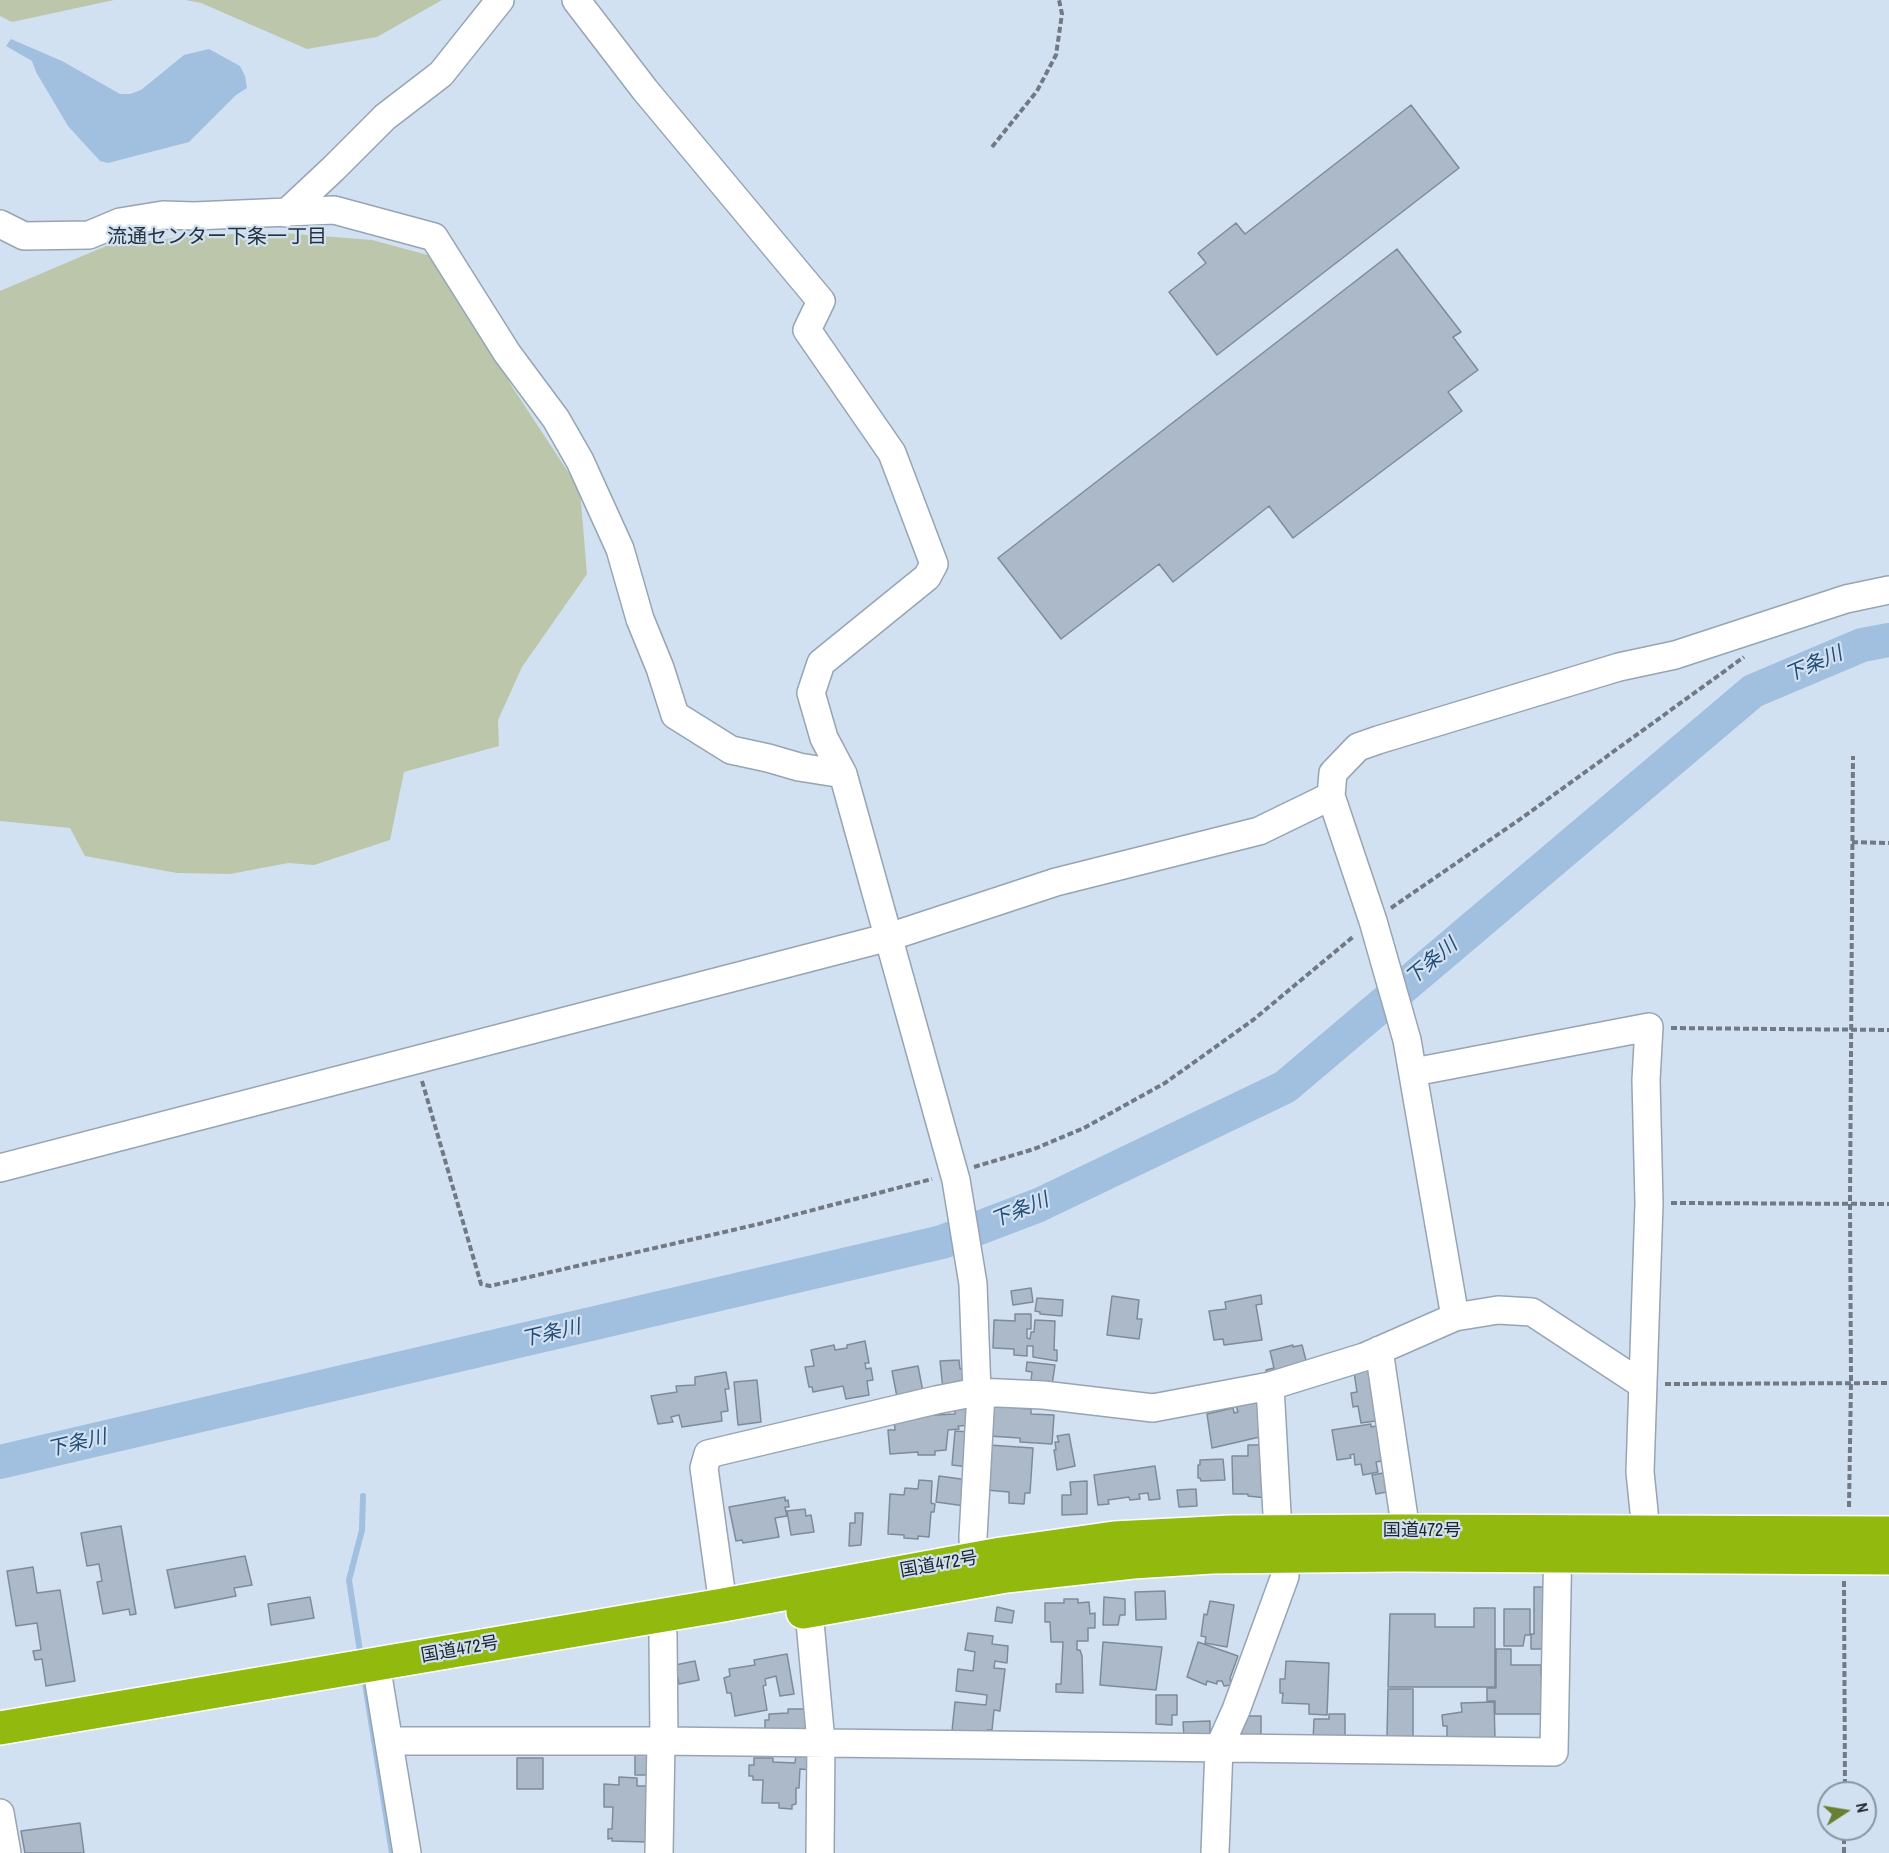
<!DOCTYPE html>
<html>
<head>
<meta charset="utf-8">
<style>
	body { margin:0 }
	#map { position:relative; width:1889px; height:1853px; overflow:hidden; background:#d2e1f1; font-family:"Archivo Narrow",sans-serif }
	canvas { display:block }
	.north { position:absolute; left:1817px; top:1781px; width:60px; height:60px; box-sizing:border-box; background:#d2e1f1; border:2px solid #8a95a2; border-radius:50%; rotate:78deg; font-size:16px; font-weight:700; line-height:24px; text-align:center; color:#1f242b }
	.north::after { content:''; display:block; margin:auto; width:21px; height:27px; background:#688032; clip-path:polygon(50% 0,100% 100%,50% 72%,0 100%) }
</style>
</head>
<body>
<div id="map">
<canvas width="1889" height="1853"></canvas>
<div class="north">N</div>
</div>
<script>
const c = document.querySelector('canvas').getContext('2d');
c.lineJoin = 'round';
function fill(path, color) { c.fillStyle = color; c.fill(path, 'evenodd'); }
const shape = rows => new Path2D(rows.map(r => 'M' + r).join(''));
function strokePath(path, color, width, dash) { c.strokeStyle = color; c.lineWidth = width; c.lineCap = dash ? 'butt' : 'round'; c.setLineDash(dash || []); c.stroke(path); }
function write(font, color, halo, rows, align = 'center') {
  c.font = font + ' "Archivo Narrow","Noto Sans JP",sans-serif'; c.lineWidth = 4.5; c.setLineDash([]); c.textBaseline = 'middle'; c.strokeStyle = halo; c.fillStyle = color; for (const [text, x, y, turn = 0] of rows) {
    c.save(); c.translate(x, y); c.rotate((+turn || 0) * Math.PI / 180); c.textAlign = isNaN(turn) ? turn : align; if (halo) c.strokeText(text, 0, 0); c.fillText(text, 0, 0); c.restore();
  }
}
fill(shape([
	[0,0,114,0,12,22,0,16],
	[186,0,442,0,377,37,307,49,201,3],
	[271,232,372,240,435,257,513,388,580,490,587,574,522,667,498,720,499,746,404,772,390,840,314,865,288,863,230,874,177,873,85,856,70,828,0,821,0,291,106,246,182,237]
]), '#bcc6aa');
fill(shape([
	[11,39,62,61,120,94,130,94,141,90,184,55,209,49,240,66,245,76,247,88,236,95,189,142,108,163,100,161,68,126,36,72,32,61,6,46]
]), '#a1bfdf');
strokePath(shape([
	[361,1658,349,1580,362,1530,363,1496],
	[364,1677,392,1853]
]), '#a1bfdf', 6);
strokePath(shape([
	[0,1462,942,1242,1039,1205,1285,1087,1753,691,1862,645,1889,640]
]), '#a1bfdf', 34);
const building = shape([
	[1411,105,1459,168,1217,355,1169,292,1206,263,1198,253,1236,223,1245,234,1411,105],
	[1397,249,1461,332,1453,337,1478,370,1448,392,1462,411,1293,538,1269,506,1173,582,1159,564,1061,639,998,558,1397,249],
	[1031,1288,1033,1302,1013,1305,1011,1291,1031,1288],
	[1261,1295,1262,1304,1256,1305,1262,1340,1224,1345,1223,1339,1214,1340,1209,1311,1226,1309,1225,1302,1261,1295],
	[1112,1296,1139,1300,1137,1319,1142,1319,1139,1339,1107,1335,1112,1296],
	[1037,1298,1063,1300,1062,1316,1040,1314,1040,1312,1035,1311,1037,1298],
	[1015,1314,1031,1314,1031,1329,1027,1329,1027,1338,1030,1339,1031,1332,1034,1332,1035,1320,1055,1321,1054,1350,1057,1350,1057,1361,1033,1357,1033,1346,1027,1346,1027,1356,1014,1355,1014,1349,993,1348,994,1320,1015,1321,1015,1314],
	[865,1341,869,1363,865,1363,866,1369,871,1368,873,1380,867,1381,869,1395,846,1399,843,1386,813,1392,812,1387,809,1387,805,1367,814,1366,811,1350,834,1345,835,1350,847,1348,847,1345,865,1341],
	[1293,1345,1293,1347,1302,1345,1308,1368,1268,1379,1266,1370,1274,1368,1270,1351,1293,1345],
	[959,1360,960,1369,969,1368,962,1388,943,1390,940,1361,959,1360],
	[1027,1362,1055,1365,1051,1392,1030,1389,1032,1372,1026,1371,1027,1362],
	[918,1366,923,1392,897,1397,892,1371,918,1366],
	[1373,1368,1382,1420,1361,1423,1358,1406,1353,1407,1351,1393,1357,1392,1354,1372,1373,1368],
	[726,1372,729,1389,725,1389,728,1411,721,1412,722,1421,682,1427,679,1415,671,1417,673,1422,658,1424,651,1396,677,1392,676,1386,695,1385,695,1377,726,1372],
	[757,1380,761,1422,738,1425,734,1382,757,1380],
	[1259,1400,1264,1436,1212,1448,1207,1414,1233,1408,1234,1413,1238,1412,1236,1405,1259,1400],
	[972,1403,972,1425,958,1426,959,1429,948,1430,946,1450,935,1451,935,1455,918,1455,918,1452,890,1454,888,1430,895,1430,894,1417,955,1414,955,1406,972,1403],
	[991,1403,1015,1405,1015,1408,1031,1409,1031,1414,1054,1415,1052,1444,1020,1442,1020,1438,989,1436,991,1403],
	[1371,1424,1371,1427,1381,1425,1387,1460,1376,1462,1378,1472,1363,1475,1361,1464,1355,1465,1354,1454,1350,1455,1351,1458,1337,1460,1332,1430,1371,1424],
	[955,1431,971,1432,969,1467,952,1465,955,1431],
	[1069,1434,1075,1466,1057,1470,1054,1450,1056,1450,1055,1442,1059,1442,1057,1436,1069,1434],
	[989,1445,1033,1448,1030,1493,1025,1493,1024,1504,1009,1503,1009,1492,986,1490,989,1445],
	[1248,1445,1266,1445,1267,1498,1248,1496,1248,1494,1233,1494,1232,1456,1248,1456,1248,1445],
	[1223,1459,1225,1480,1201,1481,1200,1478,1198,1478,1198,1465,1200,1465,1200,1460,1223,1459],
	[1155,1466,1160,1499,1149,1500,1148,1493,1139,1494,1140,1499,1130,1500,1129,1497,1108,1500,1109,1504,1098,1505,1094,1475,1155,1466],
	[1389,1472,1392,1491,1376,1494,1372,1475,1389,1472],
	[939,1476,968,1480,965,1506,936,1502,939,1476],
	[919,1480,932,1481,931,1503,935,1504,934,1512,931,1512,929,1537,918,1536,918,1539,904,1538,904,1535,888,1534,890,1494,904,1495,905,1488,918,1489,919,1480],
	[1087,1481,1087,1514,1062,1515,1062,1495,1071,1495,1070,1482,1087,1481],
	[1196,1489,1197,1506,1179,1507,1177,1490,1196,1489],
	[785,1497,785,1501,788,1500,789,1507,785,1507,787,1516,775,1518,779,1537,743,1543,742,1540,736,1541,729,1507,785,1497],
	[805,1509,806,1516,811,1515,814,1532,791,1535,787,1511,805,1509],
	[855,1513,863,1513,861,1545,849,1546,850,1523,855,1523,855,1513],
	[121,1526,136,1614,130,1615,129,1609,103,1614,97,1582,102,1581,99,1564,87,1566,81,1533,121,1526],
	[245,1556,252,1585,234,1588,236,1596,175,1608,167,1570,245,1556],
	[33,1567,37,1593,60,1590,75,1681,46,1686,42,1659,35,1660,33,1651,41,1650,37,1623,16,1626,7,1571,33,1567],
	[1534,1587,1548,1587,1548,1649,1531,1649,1531,1634,1534,1634,1534,1587],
	[1165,1591,1166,1619,1136,1620,1135,1592,1165,1591],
	[310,1597,314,1618,271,1625,268,1604,310,1597],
	[1104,1597,1125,1599,1125,1615,1120,1615,1118,1625,1103,1625,1104,1597],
	[1064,1599,1078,1599,1078,1603,1089,1602,1090,1614,1095,1613,1095,1628,1088,1628,1088,1641,1077,1641,1077,1650,1080,1650,1082,1656,1083,1693,1056,1692,1056,1684,1061,1684,1063,1642,1051,1642,1050,1622,1045,1622,1045,1603,1064,1603,1064,1599],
	[1210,1601,1234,1605,1227,1647,1205,1643,1206,1637,1201,1636,1204,1614,1207,1615,1210,1601],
	[997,1607,1014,1611,1012,1623,995,1621,997,1607],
	[1474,1608,1495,1608,1495,1687,1388,1687,1390,1614,1435,1614,1435,1627,1474,1627,1474,1608],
	[1504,1609,1530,1609,1530,1635,1525,1635,1523,1646,1504,1646,1504,1609],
	[968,1633,993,1636,992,1644,1008,1646,1007,1663,995,1661,994,1668,1005,1669,1000,1711,994,1710,992,1730,987,1730,986,1736,952,1731,955,1702,986,1705,987,1695,956,1691,958,1669,973,1671,975,1652,965,1650,968,1633],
	[1103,1642,1162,1647,1156,1690,1100,1685,1103,1642],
	[1198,1642,1238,1656,1230,1678,1231,1685,1224,1686,1222,1681,1217,1681,1217,1684,1207,1681,1206,1685,1187,1677,1198,1642],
	[1496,1649,1511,1649,1511,1665,1541,1665,1541,1675,1544,1675,1545,1705,1541,1705,1541,1714,1495,1714,1495,1701,1487,1701,1487,1688,1496,1688,1496,1649],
	[787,1654,794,1694,780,1696,776,1676,765,1679,766,1685,763,1686,767,1710,735,1716,731,1693,727,1693,724,1678,730,1676,729,1669,755,1665,754,1660,787,1654],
	[695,1661,699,1680,679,1684,675,1665,695,1661],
	[1286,1661,1329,1663,1327,1715,1309,1714,1309,1704,1282,1703,1283,1693,1280,1693,1280,1679,1285,1679,1286,1661],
	[1388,1689,1413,1689,1413,1737,1387,1737,1388,1689],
	[1156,1695,1177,1695,1177,1715,1172,1715,1172,1725,1156,1724,1156,1695],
	[1494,1702,1495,1738,1447,1740,1447,1726,1443,1726,1442,1715,1462,1712,1461,1703,1494,1702],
	[788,1709,807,1709,808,1734,765,1734,765,1720,769,1720,769,1714,788,1713,788,1709],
	[1329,1714,1345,1714,1345,1742,1313,1742,1314,1719,1329,1719,1329,1714],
	[1241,1716,1261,1716,1261,1738,1242,1738,1241,1716],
	[1210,1721,1210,1736,1184,1737,1183,1722,1210,1721],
	[635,1754,654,1755,654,1775,635,1775,635,1754],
	[796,1754,812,1754,812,1770,800,1769,799,1788,796,1788,796,1804,792,1805,792,1809,779,1808,779,1803,762,1803,763,1780,753,1780,753,1776,749,1776,749,1765,754,1765,754,1758,773,1758,773,1762,795,1763,796,1754],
	[517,1758,543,1758,543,1789,517,1789,517,1758],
	[619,1777,637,1778,637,1786,647,1786,646,1842,612,1841,612,1838,608,1839,608,1829,612,1829,613,1807,604,1807,604,1784,619,1785,619,1777],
	[80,1823,84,1853,25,1853,21,1831,80,1823]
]);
fill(building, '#abb9c9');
strokePath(building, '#7e8b9a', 1.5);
const minor = shape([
	[576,0,645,90,821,301,807,330,892,453,934,564,927,577,821,663,811,693,824,738,843,774,956,1180,973,1284,977,1392],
	[286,213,333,169,385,117,441,74,500,0],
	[0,224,24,236,89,235,120,222,163,215,194,216,334,210,434,237,507,353,556,419,580,461,620,549,640,619,660,668,675,715,731,750,768,758,799,767,843,774],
	[1414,1072,1649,1027,1646,1080,1649,1203,1640,1472,1646,1531],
	[0,1168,889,937,1056,882,1259,831,1331,796],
	[1455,1317,1407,1040,1373,921,1331,796,1333,773,1358,747,1378,740,1619,667,1675,655,1846,599,1889,590],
	[1379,1350,1406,1531],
	[974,1558,973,1537,981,1393],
	[723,1605,704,1468,708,1454,936,1400,977,1392,1043,1395,1153,1408,1270,1386,1364,1357,1455,1317,1498,1310,1532,1312,1643,1385],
	[809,1611,821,1742,820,1853],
	[663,1635,664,1741],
	[376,1664,407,1853],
	[389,1741,664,1741,1554,1752,1558,1536],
	[0,1813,7,1853],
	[659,1853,661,1741],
	[1215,1853,1219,1748,1236,1710,1285,1576,1284,1557,1277,1514,1270,1386]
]);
const highway = shape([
	[803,1612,1006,1576,1133,1562,1212,1557,1399,1555,1889,1558],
	[0,1728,723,1605,1001,1554,1114,1538,1231,1532,1399,1531,1889,1533]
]);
strokePath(minor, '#96a4b3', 30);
strokePath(highway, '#fff', 36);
strokePath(shape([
	[992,147,1037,91,1056,55,1062,14,1059,0],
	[1852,842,1889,843],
	[1391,908,1519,820,1744,657],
	[1671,1028,1889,1030],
	[422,1081,481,1284,490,1286,759,1224,932,1179],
	[974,1167,1034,1149,1084,1128,1165,1083,1253,1020,1354,936],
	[1671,1203,1889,1204],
	[1665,1384,1889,1383],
	[1849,1507,1851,1382,1850,1203,1853,756],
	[1844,1581,1845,1793],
	[1844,1853,1844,1829]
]), '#707984', 4, [6, 3]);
strokePath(minor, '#fff', 27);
strokePath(highway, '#91b90e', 33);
write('18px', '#1f242b', '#d2e1f1', [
	["国道472号",1422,1531],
	["国道472号",939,1565,-10],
	["国道472号",460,1650,-10]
]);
write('20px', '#25313d', '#d2e1f1', [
	["流通センター下条一丁目",217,238]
]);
write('italic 20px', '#224d78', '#d2e1f1', [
	["下条川",1814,665,-23],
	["下条川",1432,962,-40],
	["下条川",1020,1211,-22],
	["下条川",551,1334,-13],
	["下条川",77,1444,-13]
]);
</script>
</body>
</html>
